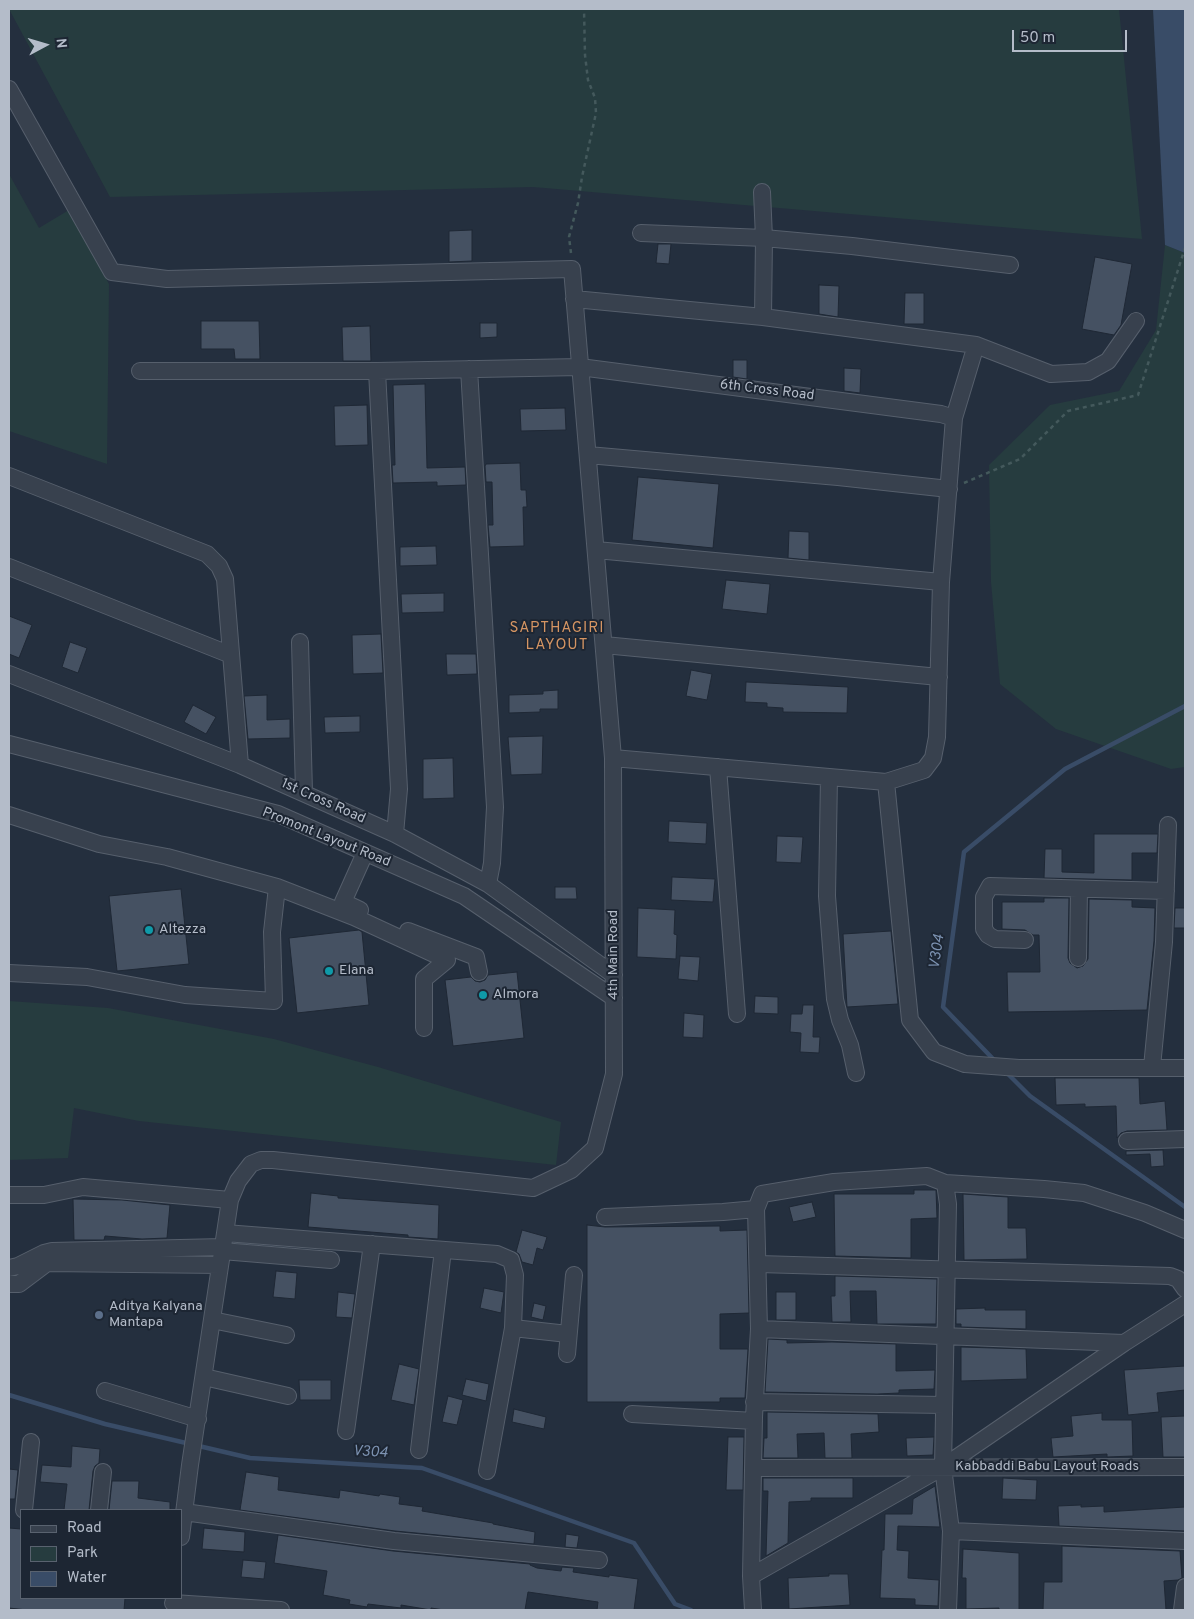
<!DOCTYPE html>
<html>
<head>
<meta charset="utf-8">
<style>
	body { margin:0 }
	#map { position:relative; width:1194px; height:1619px; overflow:hidden; background:#242f3e; font-family:Overpass,sans-serif }
	canvas { display:block }
	.frame { position:absolute; inset:0; border:10px solid #b4bcc9; pointer-events:none }
	.legend { position:absolute; left:20px; top:1509px; width:162px; height:90px; box-sizing:border-box; background:#1d2633; border:1px solid #59626f; margin:0; padding:6px 9px; list-style:none; font-size:15px; color:#b4bcc9 }
	.legend li { display:flex; align-items:center; gap:10px; height:25px }
	.legend b { width:25px; border:1px solid #59626f }
	.north { position:absolute; left:20px; top:20px; width:50px; height:50px; -webkit-text-stroke:4px #1d2633; paint-order:stroke; rotate:84deg; font-size:14px; font-weight:700; line-height:20px; text-align:center; color:#b4bcc9 }
	.north::after { content:''; display:block; margin:auto; width:18px; height:22px; background:#b4bcc9; clip-path:polygon(50% 0,100% 100%,50% 72%,0 100%) }
	.scale { position:absolute; left:1012px; top:30px; width:115px; height:22px; box-sizing:border-box; border:2px solid #b4bcc9; border-top:0; padding-left:6px; font-size:15px; line-height:18px; white-space:nowrap; color:#b4bcc9; -webkit-text-stroke:4px #1d2633; paint-order:stroke }
</style>
</head>
<body>
<div id="map">
<canvas width="1194" height="1619"></canvas>
<div class="frame"></div>
<ul class="legend">
<li><b style="height:6px;background:#38414e"></b>Road</li>
<li><b style="height:14px;background:#263c3f"></b>Park</li>
<li><b style="height:14px;background:#394c67"></b>Water</li>
</ul>
<div class="north">N</div>
<div class="scale">50 m</div>
</div>
<script>
const c = document.querySelector('canvas').getContext('2d');
c.lineJoin = 'round';
function fill(path, color) { c.fillStyle = color; c.fill(path, 'evenodd'); }
const shape = rows => new Path2D(rows.map(r => 'M' + r).join(''));
function strokePath(path, color, width, dash) { c.strokeStyle = color; c.lineWidth = width; c.lineCap = dash ? 'butt' : 'round'; c.setLineDash(dash || []); c.stroke(path); }
function write(font, color, halo, rows, align = 'center') {
  c.font = font + ' Overpass,sans-serif'; c.lineWidth = 4; c.setLineDash([]); c.textBaseline = 'middle'; c.strokeStyle = halo; c.fillStyle = color; for (const [text, x, y, turn = 0] of rows) {
    c.save(); c.translate(x, y); c.rotate((+turn || 0) * Math.PI / 180); c.textAlign = isNaN(turn) ? turn : align; if (halo) c.strokeText(text, 0, 0); c.fillText(text, 0, 0); c.restore();
  }
}
fill(shape([
	[9,9,1119,9,1142,239,533,187,110,197],
	[9,174,39,228,69,210,109,284,107,464,9,431],
	[1165,245,1185,253,1185,767,1171,769,1056,729,1000,684,991,582,989,465,1050,405,1119,391,1156,330],
	[9,1001,108,1008,274,1039,378,1067,561,1122,556,1165,139,1121,74,1108,68,1158,9,1160]
]), '#263c3f');
fill(shape([
	[1153,9,1185,9,1185,253,1165,245]
]), '#394c67');
strokePath(shape([
	[996,1062,943,1007,964,852,1065,769,1185,706],
	[1005,1071,1030,1096,1185,1207],
	[9,1395,105,1424,250,1458,422,1468,634,1543,675,1604,691,1610]
]), '#394c67', 4.5);
const building = shape([
	[472,230,472,261,449,262,449,231,472,230],
	[658,244,671,244,669,264,656,263,658,244],
	[1095,257,1132,264,1121,325,1114,335,1082,329,1095,257],
	[819,285,839,286,838,317,819,314,819,285],
	[905,293,924,293,924,324,904,324,905,293],
	[201,321,259,321,260,359,235,359,234,349,201,349,201,321],
	[480,323,497,323,497,337,480,338,480,323],
	[370,326,371,361,343,361,342,327,370,326],
	[733,360,747,360,747,379,733,377,733,360],
	[844,368,861,369,860,393,844,391,844,368],
	[425,384,427,468,465,467,466,485,437,486,437,482,393,483,392,465,395,465,393,385,425,384],
	[367,405,368,445,335,446,334,406,367,405],
	[565,408,566,430,521,431,520,409,565,408],
	[520,463,521,490,526,490,527,507,523,507,524,546,490,547,488,525,493,525,492,482,486,482,485,466,486,464,520,463],
	[638,477,719,484,713,548,632,540,638,477],
	[789,531,809,532,809,560,788,558,789,531],
	[436,546,437,565,400,566,400,547,436,546],
	[726,580,770,584,767,614,722,609,726,580],
	[444,593,444,612,402,613,401,594,444,593],
	[9,616,32,625,19,658,9,654,9,616],
	[381,634,383,673,353,674,352,635,381,634],
	[70,642,87,648,78,673,62,667,70,642],
	[446,654,476,654,477,674,447,675,446,654],
	[691,670,712,674,707,700,686,696,691,670],
	[746,682,848,687,847,713,783,712,783,708,767,707,767,703,745,702,746,682],
	[558,690,558,709,540,709,540,712,509,713,509,695,543,694,543,691,558,690],
	[267,695,267,720,290,719,290,738,248,739,244,696,267,695],
	[193,705,216,717,206,734,184,722,193,705],
	[360,716,360,732,325,733,324,717,360,716],
	[543,736,542,774,511,775,508,737,543,736],
	[453,758,454,798,423,799,423,759,453,758],
	[669,821,707,823,706,844,668,842,669,821],
	[1094,834,1158,834,1157,853,1132,853,1132,880,1044,878,1045,849,1062,849,1062,872,1094,873,1094,834],
	[777,836,803,837,801,863,776,862,777,836],
	[672,877,715,879,713,902,671,900,672,877],
	[555,887,576,887,577,899,555,899,555,887],
	[181,889,189,964,117,971,109,896,181,889],
	[1044,898,1069,898,1068,958,1070,963,1077,968,1083,966,1088,959,1089,899,1132,900,1132,907,1155,908,1154,941,1147,1010,1008,1012,1007,972,1040,972,1039,935,1033,935,1025,930,1002,929,1002,902,1044,902,1044,898],
	[638,908,675,910,674,934,677,935,676,959,637,957,638,908],
	[1175,908,1185,908,1185,928,1174,928,1175,908],
	[359,930,362,932,369,1005,297,1013,289,938,359,930],
	[891,931,898,1004,847,1007,843,934,891,931],
	[680,956,700,957,698,981,678,979,680,956],
	[517,972,524,1038,453,1046,445,980,471,977,475,981,480,982,485,980,488,975,517,972],
	[755,996,778,997,778,1014,754,1013,755,996],
	[803,1005,814,1005,813,1037,820,1037,819,1053,800,1052,801,1033,790,1032,791,1014,802,1014,803,1005],
	[684,1013,704,1015,703,1038,683,1037,684,1013],
	[1055,1078,1139,1078,1140,1104,1165,1101,1167,1130,1127,1131,1121,1133,1117,1138,1116,1106,1085,1107,1085,1104,1056,1105,1055,1078],
	[1163,1150,1164,1166,1151,1167,1150,1154,1126,1155,1126,1151,1163,1150],
	[914,1190,936,1190,937,1218,911,1219,911,1258,835,1256,834,1194,914,1194,914,1190],
	[311,1193,338,1196,338,1198,439,1205,438,1239,408,1237,408,1235,308,1227,311,1193],
	[963,1194,1008,1197,1008,1228,1026,1228,1027,1259,964,1260,963,1194],
	[73,1199,122,1200,170,1205,167,1238,142,1239,105,1236,104,1240,74,1240,73,1199],
	[812,1202,816,1217,793,1222,789,1207,812,1202],
	[587,1225,605,1227,720,1226,720,1231,747,1230,749,1313,720,1314,720,1349,748,1349,745,1398,720,1398,720,1402,587,1402,587,1225],
	[522,1230,547,1237,543,1250,537,1248,533,1265,522,1262,519,1254,516,1252,522,1230],
	[276,1271,297,1273,295,1299,273,1297,276,1271],
	[835,1276,937,1279,936,1324,877,1324,876,1291,850,1291,851,1322,832,1322,831,1296,835,1296,835,1276],
	[484,1288,504,1292,501,1313,480,1308,484,1288],
	[338,1292,355,1294,352,1318,336,1317,338,1292],
	[776,1292,796,1292,796,1320,776,1320,776,1292],
	[534,1303,546,1306,543,1320,531,1317,534,1303],
	[985,1308,985,1310,1026,1310,1026,1329,961,1327,961,1324,956,1324,956,1309,985,1308],
	[768,1339,787,1340,787,1343,832,1342,896,1344,896,1371,935,1370,934,1389,899,1390,899,1393,877,1394,765,1392,768,1339],
	[961,1347,1026,1349,1027,1379,961,1381,961,1347],
	[399,1364,419,1369,414,1405,391,1400,399,1364],
	[1185,1366,1185,1390,1157,1393,1159,1412,1128,1415,1124,1370,1185,1366],
	[466,1379,489,1384,486,1401,462,1395,466,1379],
	[299,1380,331,1380,331,1400,300,1400,299,1380],
	[448,1396,463,1400,457,1425,442,1422,448,1396],
	[514,1409,546,1417,544,1429,512,1422,514,1409],
	[767,1412,878,1414,879,1432,851,1434,852,1458,825,1458,824,1433,797,1434,798,1458,763,1458,764,1438,767,1438,767,1412],
	[1102,1413,1102,1420,1132,1420,1133,1456,1107,1457,1107,1454,1053,1457,1051,1438,1073,1436,1071,1416,1102,1413],
	[1185,1416,1185,1457,1163,1457,1161,1417,1185,1416],
	[728,1437,744,1437,743,1490,726,1490,728,1437],
	[934,1437,933,1455,907,1456,906,1438,934,1437],
	[72,1446,100,1449,99,1463,95,1466,93,1471,89,1510,64,1510,67,1484,40,1482,42,1465,71,1467,72,1446],
	[9,1469,18,1470,15,1499,9,1499,9,1469],
	[246,1472,279,1477,278,1490,339,1498,340,1490,379,1496,380,1494,400,1497,399,1504,423,1507,422,1511,493,1523,493,1524,535,1532,534,1544,395,1531,240,1510,246,1472],
	[763,1478,853,1478,853,1498,811,1498,811,1501,789,1502,788,1543,766,1556,768,1491,763,1491,763,1478],
	[1003,1478,1037,1480,1036,1500,1002,1499,1003,1478],
	[112,1481,139,1481,138,1498,170,1502,170,1510,109,1510,112,1481],
	[935,1486,940,1527,898,1526,897,1550,909,1551,908,1578,939,1580,938,1606,915,1605,915,1599,880,1598,882,1550,884,1550,885,1514,912,1514,913,1499,935,1486],
	[1081,1505,1081,1507,1104,1506,1104,1512,1185,1507,1185,1531,1059,1526,1058,1506,1081,1505],
	[9,1528,21,1529,21,1598,125,1598,124,1610,27,1610,9,1608,9,1528],
	[204,1528,245,1532,244,1552,202,1549,204,1528],
	[566,1534,579,1536,577,1548,565,1547,566,1534],
	[278,1535,393,1551,530,1564,530,1565,537,1568,561,1571,562,1567,574,1568,573,1572,609,1577,609,1575,638,1579,634,1610,597,1610,598,1602,528,1592,525,1610,444,1610,431,1608,431,1610,401,1605,401,1608,368,1604,367,1607,349,1604,350,1600,323,1595,327,1571,274,1563,278,1535],
	[1062,1546,1180,1551,1182,1578,1178,1580,1164,1581,1166,1610,1043,1610,1044,1582,1062,1582,1062,1546],
	[963,1549,1019,1553,1019,1610,999,1610,999,1608,966,1609,966,1578,962,1578,963,1549],
	[243,1560,266,1562,264,1579,241,1577,243,1560],
	[829,1574,848,1574,850,1605,789,1609,788,1578,829,1576,829,1574]
]);
fill(building, '#455162');
strokePath(building, '#1f2835', 1);
const minor = shape([
	[9,89,112,272,167,279,572,269,613,758,614,1074,595,1148,571,1170,533,1188,273,1160,261,1160,251,1164,238,1181,230,1200,190,1465,181,1537],
	[762,192,764,238,763,317],
	[641,233,764,238,852,246,1010,265],
	[574,299,763,317,976,345,1051,374,1088,372,1108,361,1136,321],
	[469,369,495,807,492,863,488,884],
	[140,371,377,371,580,367,941,414,954,418],
	[377,371,399,789,395,834],
	[588,455,838,477,949,489],
	[9,476,207,554,219,566,225,579,240,765],
	[596,550,941,582],
	[9,567,231,655],
	[300,642,304,792],
	[604,645,939,677],
	[9,674,240,765,395,834,488,884,614,975],
	[9,744,278,814,464,896,614,998],
	[613,758,886,782,910,1020,934,1052,965,1064,1019,1068,1185,1068],
	[718,767,737,1014],
	[829,777,827,896,835,999,840,1020,850,1045,856,1073],
	[886,782,924,770,933,758,937,737,941,582,954,418,976,345],
	[9,815,99,844,167,857,277,887,354,917,447,960,424,979,424,1028],
	[360,910,343,902,365,853],
	[408,931,476,957,479,972],
	[1025,940,995,939,988,935,984,929,984,897,990,886,1166,891],
	[1078,958,1079,889],
	[9,973,87,977,185,995,274,1001,272,932,277,887],
	[1152,1067,1164,942,1168,825],
	[1127,1141,1185,1139],
	[945,1183,1044,1189,1084,1193,1145,1213,1185,1230],
	[9,1195,44,1195,83,1187,230,1200],
	[605,1217,723,1212,756,1209],
	[225,1233,497,1254,511,1260,515,1275,513,1328,487,1471],
	[222,1251,331,1260],
	[759,1264,1170,1276,1178,1279,1185,1289],
	[9,1268,18,1266,44,1253,52,1251,223,1247],
	[9,1284,19,1284,47,1263,220,1265],
	[212,1320,286,1335],
	[513,1328,568,1334],
	[759,1329,1124,1343],
	[567,1354,574,1275],
	[204,1377,288,1396],
	[105,1391,198,1419],
	[754,1402,944,1405],
	[632,1414,754,1421],
	[346,1431,372,1244],
	[419,1450,443,1250],
	[754,1468,1185,1467],
	[24,1510,31,1442],
	[99,1510,103,1472],
	[184,1512,394,1541,599,1560],
	[951,1531,1185,1541],
	[751,1576,943,1467,1124,1343,1185,1304],
	[173,1603,281,1610],
	[753,1610,751,1576,754,1417,759,1329,756,1209,762,1194,834,1182,927,1176,945,1183,948,1204,943,1467,951,1531,948,1610],
	[1182,1610,1185,1587]
]);
strokePath(minor, '#565f6c', 18);
strokePath(shape([
	[571,253,569,237,578,203,582,177,596,113,595,98,588,80,585,55,584,9],
	[964,483,1020,459,1068,411,1138,395,1185,248]
]), '#44595c', 2.5, [4, 4]);
strokePath(minor, '#38414e', 16);
for (const [x, y, r, color] of [
	[149,930,5,"#0f9aa8"],
	[329,971,5,"#0f9aa8"],
	[483,995,5,"#0f9aa8"],
	[99,1315,5,"#5c6f8a"]
]) { const dot = new Path2D(); dot.arc(x, y, r, 0, 2 * Math.PI); c.fillStyle = color; c.fill(dot); strokePath(dot, '#1d2633', 2); }
write('14px', '#b4bcc9', '#1d2633', [
	["6th Cross Road",767,391,7],
	["1st Cross Road",323,802,24],
	["Promont Layout Road",326,838,22],
	["4th Main Road",614,955,-90],
	["Kabbaddi Babu Layout Roads",1047,1467]
]);
write('14px', '#b4bcc9', '#1d2633', [
	["Altezza",159,930],
	["Elana",339,971],
	["Almora",493,995],
	["Aditya Kalyana",109,1307],
	["Mantapa",109,1323]
], 'left');
c.letterSpacing = '1px';
write('15px', '#d59563', '#1d2633', [
	["SAPTHAGIRI",557,629],
	["LAYOUT",557,646]
]);
c.letterSpacing = '0px';
write('italic 15px', '#7c92b1', '#1d2633', [
	["V304",938,952,-82],
	["V304",370,1453,3]
]);
</script>
</body>
</html>
